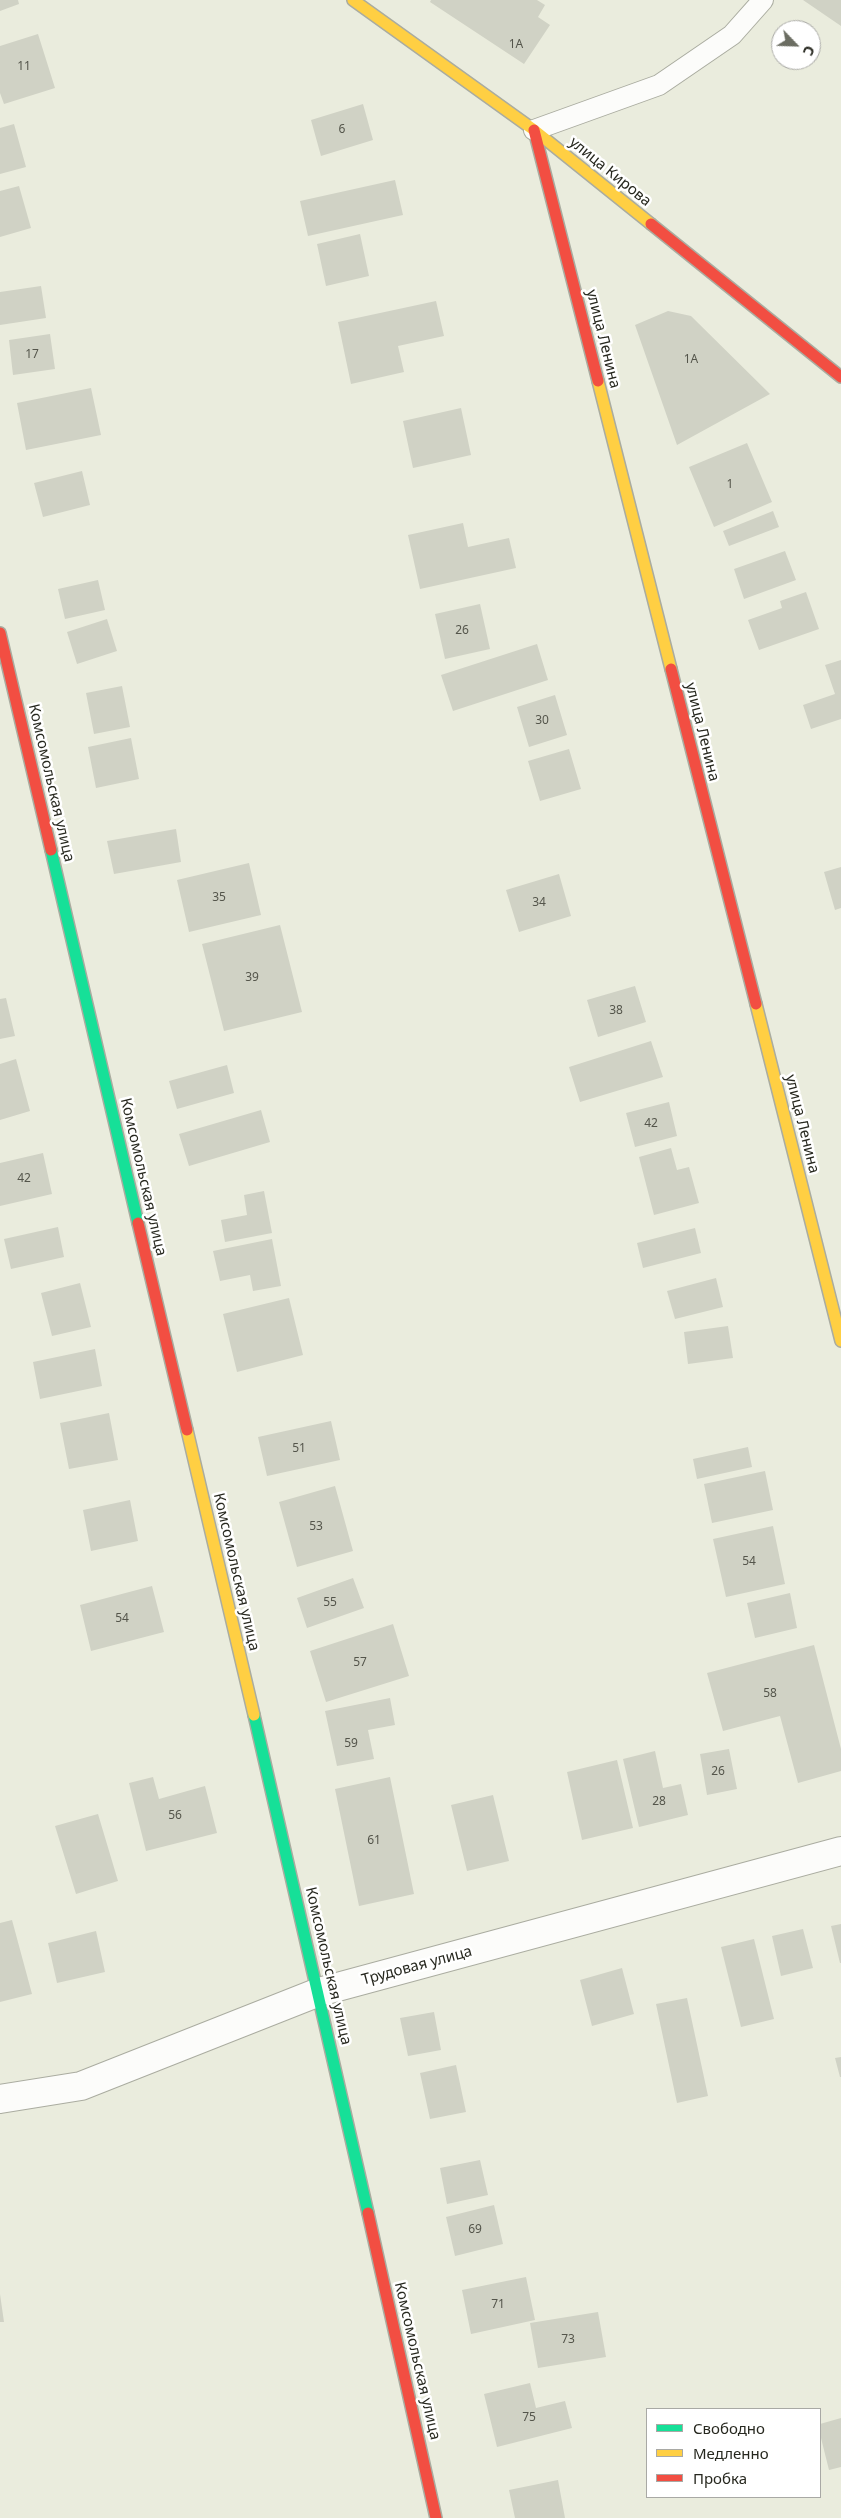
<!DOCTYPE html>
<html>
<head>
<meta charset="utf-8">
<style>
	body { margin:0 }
	#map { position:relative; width:841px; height:2518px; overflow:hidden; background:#eaecdd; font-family:"Noto Sans",sans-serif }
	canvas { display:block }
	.legend { position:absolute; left:646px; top:2408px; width:175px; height:90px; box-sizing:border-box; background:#fff; border:1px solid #a9a9a5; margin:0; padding:6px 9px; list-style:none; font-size:15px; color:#27281f }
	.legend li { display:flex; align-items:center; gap:10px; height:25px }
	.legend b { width:25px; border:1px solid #a9a9a5 }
	.north { position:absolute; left:771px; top:20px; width:50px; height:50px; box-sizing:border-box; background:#fff; border:1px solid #a9a9a5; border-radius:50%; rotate:114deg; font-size:14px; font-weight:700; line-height:20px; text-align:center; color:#27281f }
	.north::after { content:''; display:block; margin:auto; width:18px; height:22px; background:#6b6d62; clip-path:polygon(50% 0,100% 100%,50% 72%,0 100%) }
</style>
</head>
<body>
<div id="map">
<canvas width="841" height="2518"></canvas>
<ul class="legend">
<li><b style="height:6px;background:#16e098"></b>Свободно</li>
<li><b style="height:6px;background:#ffcf43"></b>Медленно</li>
<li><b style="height:6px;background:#f24e42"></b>Пробка</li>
</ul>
<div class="north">С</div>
</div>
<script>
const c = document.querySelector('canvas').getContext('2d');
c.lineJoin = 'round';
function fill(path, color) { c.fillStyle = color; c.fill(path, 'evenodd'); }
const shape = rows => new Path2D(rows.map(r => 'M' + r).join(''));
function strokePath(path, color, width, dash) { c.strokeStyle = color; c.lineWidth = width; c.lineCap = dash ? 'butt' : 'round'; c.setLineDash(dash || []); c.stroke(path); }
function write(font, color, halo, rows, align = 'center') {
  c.font = font + ' "Noto Sans",sans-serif'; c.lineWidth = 5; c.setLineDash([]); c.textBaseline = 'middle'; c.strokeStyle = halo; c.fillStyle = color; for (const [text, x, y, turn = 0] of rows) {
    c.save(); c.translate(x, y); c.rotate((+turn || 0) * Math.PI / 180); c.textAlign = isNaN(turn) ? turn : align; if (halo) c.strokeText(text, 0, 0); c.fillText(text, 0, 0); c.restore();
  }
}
fill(shape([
	[0,0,18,0,19,4,0,11],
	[431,0,537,0,545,5,538,17,550,25,524,64,430,2],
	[803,0,841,0,841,26],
	[38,34,55,88,4,104,0,93,0,46],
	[363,104,373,140,321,156,311,120],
	[14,124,26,167,0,174,0,128],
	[395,180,403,215,308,236,300,201],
	[19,186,31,228,0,237,0,191],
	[360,234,369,276,326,286,317,244],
	[41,286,46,318,0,325,0,292],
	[436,301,444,336,398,346,404,372,351,384,338,322],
	[668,311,691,316,770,394,677,445,635,325],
	[50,334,55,369,13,375,9,340],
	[91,388,101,435,26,450,17,403],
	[461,408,471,455,413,468,403,421],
	[747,443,772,502,714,527,689,467],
	[82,471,90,505,43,517,34,483],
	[773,511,779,527,729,546,723,531],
	[463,523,468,547,509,538,516,568,420,589,408,535],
	[785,551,796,580,744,599,734,569],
	[98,580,105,610,65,619,58,589],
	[806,592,819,629,759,650,748,620,782,608,780,601],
	[480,604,490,649,445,659,435,614],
	[107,619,117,651,77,664,67,632],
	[537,644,548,680,453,711,441,675],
	[841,660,841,719,811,729,803,705,835,694,825,665],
	[122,686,130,727,94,734,86,693],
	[555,695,567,735,529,747,517,707],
	[131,738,139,779,96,788,88,747],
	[569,749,581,789,540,801,528,761],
	[176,829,181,862,114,874,107,841],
	[249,863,261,915,189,932,177,880],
	[841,867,841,908,835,910,824,872],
	[559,874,571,916,519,932,506,890],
	[280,925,302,1012,224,1031,202,944],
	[635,986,646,1022,598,1037,587,1000],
	[6,998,15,1036,0,1039,0,999],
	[651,1041,663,1077,580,1102,569,1067],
	[16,1059,30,1111,0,1120,0,1064],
	[227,1065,234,1093,177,1109,169,1081],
	[669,1102,677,1136,635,1147,626,1113],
	[261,1110,270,1142,189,1166,179,1134],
	[671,1148,677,1170,689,1167,699,1203,654,1215,639,1157],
	[43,1153,52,1194,0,1206,0,1163],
	[264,1191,272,1233,225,1242,221,1220,247,1215,244,1195],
	[58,1227,64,1257,11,1269,4,1239],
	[695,1228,701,1253,643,1268,637,1243],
	[272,1239,281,1286,253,1291,250,1275,220,1281,213,1251],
	[716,1278,723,1307,675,1319,667,1291],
	[80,1283,91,1327,52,1336,41,1293],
	[289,1298,303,1355,237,1372,223,1314],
	[728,1326,733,1358,688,1364,684,1332],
	[95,1349,102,1386,40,1399,33,1362],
	[109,1413,118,1460,69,1469,60,1423],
	[331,1421,340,1460,267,1476,258,1437],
	[748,1447,752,1467,697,1479,693,1459],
	[765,1471,773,1510,712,1523,704,1484],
	[335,1486,353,1551,297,1567,279,1502],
	[130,1500,138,1541,91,1551,83,1510],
	[773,1526,785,1584,726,1597,713,1539],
	[353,1578,364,1608,307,1628,297,1598],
	[152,1586,164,1632,91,1651,80,1605],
	[790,1593,797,1628,755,1638,747,1603],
	[393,1624,409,1676,326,1702,310,1651],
	[814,1645,841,1749,841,1771,798,1783,780,1716,723,1731,707,1673],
	[390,1698,395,1725,368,1730,374,1759,337,1766,325,1711],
	[729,1749,737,1789,707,1795,700,1754],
	[655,1751,663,1788,681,1784,688,1815,639,1827,623,1759],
	[617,1760,633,1828,582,1840,567,1772],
	[153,1777,159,1799,205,1786,217,1833,146,1851,129,1783],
	[390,1777,414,1894,359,1906,335,1789],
	[493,1795,509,1861,467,1871,451,1805],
	[98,1814,118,1881,76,1894,55,1826],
	[12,1920,32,1994,0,2002,0,1923],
	[841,1924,841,1963,840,1963,831,1926],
	[803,1929,813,1968,781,1976,772,1936],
	[96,1931,105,1972,57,1983,48,1943],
	[754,1939,774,2019,741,2027,721,1947],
	[622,1968,634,2014,592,2026,580,1980],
	[687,1998,708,2096,677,2103,656,2004],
	[434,2012,441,2050,408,2056,400,2018],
	[841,2057,841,2077,840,2077,835,2058],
	[456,2065,466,2112,430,2119,420,2073],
	[480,2160,488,2195,447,2204,440,2168],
	[494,2205,503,2244,455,2256,446,2217],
	[526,2277,535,2320,471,2334,462,2290],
	[0,2294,4,2322,0,2322],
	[598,2312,606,2357,538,2368,530,2323],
	[530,2383,536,2408,565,2401,572,2428,497,2447,484,2394],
	[841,2418,841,2467,829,2470,820,2434,820,2424],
	[558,2480,565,2518,515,2518,509,2490]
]), '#d0d2c5');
const lane = shape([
	[534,130,659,85,732,35,763,0]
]);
const street = shape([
	[0,2099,81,2086,319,1992,841,1851]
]);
const fast = shape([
	[51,850,138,1223],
	[254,1715,368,2213]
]);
const slow = shape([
	[353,0,534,130,651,224],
	[598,381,671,669],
	[756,1004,841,1341],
	[187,1430,254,1715]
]);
const jam = shape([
	[534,130,598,381],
	[651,224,841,377],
	[0,633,51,850],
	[671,669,756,1004],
	[138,1223,187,1430],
	[368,2213,436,2518]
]);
strokePath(lane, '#aaaca0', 22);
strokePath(street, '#aaaca0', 30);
strokePath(fast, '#aaaca0', 14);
strokePath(slow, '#aaaca0', 14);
strokePath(jam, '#aaaca0', 14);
strokePath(lane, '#fcfcfa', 20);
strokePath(street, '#fcfcfa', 28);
strokePath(fast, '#16e098', 11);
strokePath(slow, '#ffcf43', 11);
strokePath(jam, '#f24e42', 11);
write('12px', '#54554b', null, [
	["1A",516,45],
	["11",24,67],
	["6",342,130],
	["17",32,355],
	["1A",691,360],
	["1",730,485],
	["26",462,631],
	["30",542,721],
	["35",219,898],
	["34",539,903],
	["39",252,978],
	["38",616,1011],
	["42",651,1124],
	["42",24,1179],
	["51",299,1449],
	["53",316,1527],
	["54",749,1562],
	["55",330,1603],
	["54",122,1619],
	["57",360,1663],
	["58",770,1694],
	["59",351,1744],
	["26",718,1772],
	["28",659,1802],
	["56",175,1816],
	["61",374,1841],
	["69",475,2230],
	["71",498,2305],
	["73",568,2340],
	["75",529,2418]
]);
write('15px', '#27281f', '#fff', [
	["улица Кирова",610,172,39],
	["улица Ленина",603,339,76],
	["улица Ленина",702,732,76],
	["Комсомольская улица",51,783,77],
	["улица Ленина",802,1124,76],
	["Комсомольская улица",143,1177,77],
	["Комсомольская улица",236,1572,77],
	["Комсомольская улица",328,1966,77],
	["Трудовая улица",417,1966,-15],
	["Комсомольская улица",417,2361,77]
]);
</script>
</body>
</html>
